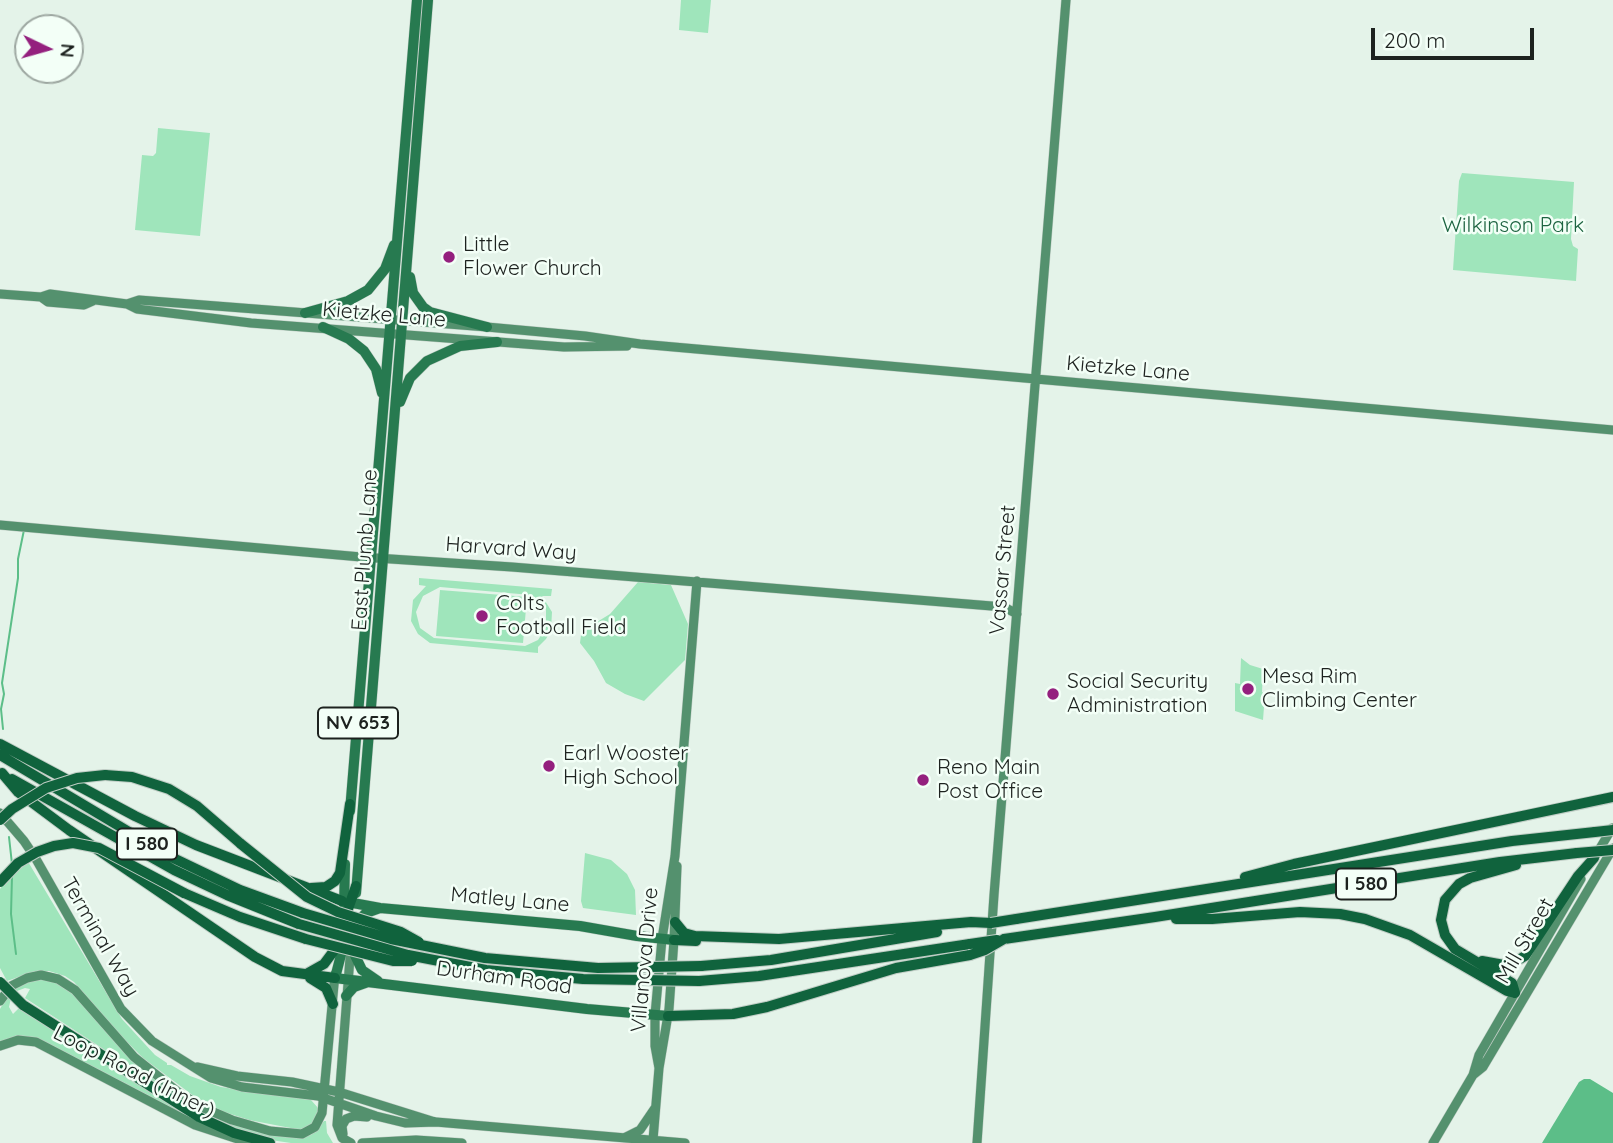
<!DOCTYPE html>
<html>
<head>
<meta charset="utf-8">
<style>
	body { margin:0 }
	#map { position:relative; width:1613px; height:1143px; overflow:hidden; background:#e4f3e9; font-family:Quicksand,sans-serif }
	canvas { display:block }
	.north { position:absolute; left:14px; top:14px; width:70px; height:70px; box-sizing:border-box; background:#f3fff7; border:2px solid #9da7a1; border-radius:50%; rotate:95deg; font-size:19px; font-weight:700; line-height:28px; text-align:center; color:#1d221f }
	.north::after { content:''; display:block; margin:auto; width:24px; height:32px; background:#94207e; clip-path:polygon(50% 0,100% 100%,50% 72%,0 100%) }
	.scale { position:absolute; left:1371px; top:28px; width:163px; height:32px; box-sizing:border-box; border:4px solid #1d221f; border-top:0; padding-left:9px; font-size:21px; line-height:24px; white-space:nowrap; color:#1d221f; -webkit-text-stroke:5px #f3fff7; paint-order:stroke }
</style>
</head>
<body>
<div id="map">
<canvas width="1613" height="1143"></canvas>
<div class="north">N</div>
<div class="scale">200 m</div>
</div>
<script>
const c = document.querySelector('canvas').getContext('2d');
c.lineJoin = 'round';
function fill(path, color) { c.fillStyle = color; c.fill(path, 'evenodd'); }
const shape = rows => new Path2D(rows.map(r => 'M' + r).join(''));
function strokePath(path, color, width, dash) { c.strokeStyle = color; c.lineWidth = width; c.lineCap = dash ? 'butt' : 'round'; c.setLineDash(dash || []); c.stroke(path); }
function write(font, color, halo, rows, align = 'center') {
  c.font = font + ' Quicksand,sans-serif'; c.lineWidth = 5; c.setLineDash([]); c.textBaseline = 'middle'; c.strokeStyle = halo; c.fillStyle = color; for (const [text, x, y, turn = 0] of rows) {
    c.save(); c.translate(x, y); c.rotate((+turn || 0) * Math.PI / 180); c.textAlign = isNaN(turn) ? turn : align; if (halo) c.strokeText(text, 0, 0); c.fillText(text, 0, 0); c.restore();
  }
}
fill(shape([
	[681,0,711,0,708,33,679,30],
	[158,128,210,133,200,236,135,230,142,155,153,156,156,153],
	[1462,173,1574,182,1571,239,1573,246,1578,249,1576,281,1453,270,1459,181],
	[419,578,552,589,551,596,542,596,552,612,551,630,546,639,538,647,538,653,430,643,418,634,411,621,413,600,426,586,419,585],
	[440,587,531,595,538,600,546,610,546,628,538,640,525,646,434,638,420,628,416,612,423,596],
	[638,582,671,585,688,624,685,660,644,701,625,694,606,683,594,661,580,643,581,635,592,625,610,614],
	[440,590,527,597,523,643,436,636],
	[1241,658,1250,665,1263,669,1262,692,1265,694,1263,720,1235,711,1235,683,1240,684],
	[585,853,611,860,627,874,635,890,636,915,583,908,581,901],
	[27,860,122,1019,155,1055,167,1063,167,1065,171,1065,190,1076,221,1087,311,1100,319,1109,312,1125,301,1130,249,1120,224,1112,195,1097,143,1058,118,1033,74,982,65,976,49,971,36,971,7,981,0,968,0,889,8,878],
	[35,979,53,980,69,990,125,1052,152,1077,185,1100,208,1113,305,1136,311,1135,324,1121,326,1121,327,1133,333,1143,291,1143,264,1139,211,1119,25,998,30,989,25,988,17,991,14,989],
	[8,995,11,998,9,1007,13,1014,21,1006,202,1121,182,1116,33,1038,20,1036,0,1042,0,1009]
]), '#9fe5bb');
fill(shape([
	[1584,1079,1590,1079,1613,1093,1613,1143,1542,1143,1579,1082]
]), '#5cbe88');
strokePath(shape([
	[3,729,1,709,4,694,2,683,18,578,18,559,24,530],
	[9,837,12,864],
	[12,876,11,914,16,954]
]), '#5cbe88', 2);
const secondary = shape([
	[0,294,41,297,48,302,84,305,93,301],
	[41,297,50,294,127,304,139,300,487,327,585,336,640,344,1613,430],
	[127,304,137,309,251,323,564,347,627,346],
	[0,525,361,557,512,567,1004,607,1017,614],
	[0,813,24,841,36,859,121,1009,152,1041,211,1078,242,1087,318,1096,376,1116,405,1123,436,1122,685,1143],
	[1596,855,1612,828],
	[351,945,337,1125,342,1138,351,1143],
	[0,1001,11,986,27,978,41,975,58,979,75,990,134,1057,178,1092,204,1108,232,1120,270,1131,302,1134,315,1127,322,1113,335,974],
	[0,1046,18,1040,36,1042,195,1125,250,1143],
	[197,1067,237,1076,292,1082,339,1092,435,1122],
	[659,1068,655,1046,655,1015,662,939,675,856,697,581],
	[1473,1075,1483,1067,1613,848],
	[343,1134,342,1126,346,1119,354,1116,367,1117],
	[626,1137,640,1130,655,1108],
	[653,1140,659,1068,669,1009,674,940,677,866],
	[362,1143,416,1140,462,1143],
	[977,1143,994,895,1066,0],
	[1433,1143,1473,1075,1479,1055,1581,879]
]);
const primary = shape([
	[410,277,413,293,423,307,430,312,487,327],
	[305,313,348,301,368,290,385,269,394,245],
	[323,327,349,339,364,351,376,369,382,393],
	[400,402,410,378,427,361,460,346,497,342],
	[350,811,417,0],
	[356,893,428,0],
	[342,901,380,908,580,926,637,936,674,940],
	[344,908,345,864],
	[380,908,366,913,353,926,343,947,335,978,587,1009,668,1016],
	[351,947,362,970,378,981],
	[346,996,354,987,368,982]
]);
const highway = shape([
	[0,744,135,816,196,845,342,901],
	[0,755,171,857,240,890,303,913],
	[2,773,18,792,69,830,255,957,282,971,335,978],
	[105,775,132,777,169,789,197,806,241,844],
	[12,779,174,870,227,895,299,924],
	[1245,877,1294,864,1613,797],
	[311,888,326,887,335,881,340,873,350,804],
	[184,893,240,917,306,939],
	[1016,919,1512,841,1595,832],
	[1176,919,1212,919,1300,912,1340,914,1365,919,1410,935,1507,991,1515,993],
	[675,922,684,933,695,936,779,939,971,922,991,923],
	[1004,939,1155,917,1500,862,1577,853],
	[674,940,696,941],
	[1482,961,1504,965,1513,963,1525,956,1578,876,1594,858],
	[701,966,771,960,937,932],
	[308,973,324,964,333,952,356,886],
	[310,978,326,988,333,1004],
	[699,981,759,976,970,944],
	[1515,993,1512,983,1455,949,1445,935,1441,920,1445,900,1459,884,1470,878,1516,865],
	[23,1005,199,1117,234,1133,270,1143],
	[668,1016,733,1014,767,1007,896,968,970,955]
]);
strokePath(secondary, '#c0cdc5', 10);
strokePath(primary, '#c0cdc5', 11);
strokePath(highway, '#c0cdc5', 12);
strokePath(secondary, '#54916e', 9);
strokePath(primary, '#277a50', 10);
strokePath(highway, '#10633d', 10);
const highwayBridge = shape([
	[0,820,12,809,46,788,77,778,105,775],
	[1595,832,1613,830],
	[241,844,307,897,338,912,401,932,419,942],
	[1577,853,1613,850],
	[0,882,18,863,37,852,54,846,73,843,99,848,184,893],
	[303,913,391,939,485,958,598,968,701,966],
	[991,923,1016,919],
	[299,924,408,955,486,970,583,979,699,981],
	[306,939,393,961,412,961],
	[970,944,997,940],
	[970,955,985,950,1004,939],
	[0,982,23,1005]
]);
strokePath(highwayBridge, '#c0cdc5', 12, []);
strokePath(highwayBridge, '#10633d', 10);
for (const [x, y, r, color] of [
	[449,257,7,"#94207e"],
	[482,616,7,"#94207e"],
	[1248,689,7,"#94207e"],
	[1053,694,7,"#94207e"],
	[549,766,7,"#94207e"],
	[923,780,7,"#94207e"]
]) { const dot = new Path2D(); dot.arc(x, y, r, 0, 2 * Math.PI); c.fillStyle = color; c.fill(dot); strokePath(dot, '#f3fff7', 2.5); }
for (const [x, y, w] of [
	[358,723,80],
	[147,844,60],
	[1366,884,60]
]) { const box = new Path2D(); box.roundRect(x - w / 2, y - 15.5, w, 31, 5); c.fillStyle = '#f3fff7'; c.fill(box); strokePath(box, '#1d221f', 2); }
write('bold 19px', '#1d221f', null, [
	["NV 653",358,723],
	["I 580",147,844],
	["I 580",1366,884]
]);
write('21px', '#1d6441', '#f3fff7', [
	["Wilkinson Park",1513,226]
]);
write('21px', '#1d221f', '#f3fff7', [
	["Little",463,245],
	["Flower Church",463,269],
	["Colts",496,604],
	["Football Field",496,628],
	["Mesa Rim",1262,677],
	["Climbing Center",1262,701],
	["Social Security",1067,682],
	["Administration",1067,706],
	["Earl Wooster",563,754],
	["High School",563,778],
	["Reno Main",937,768],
	["Post Office",937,792]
], 'left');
write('21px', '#1d221f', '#f3fff7', [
	["Kietzke Lane",384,315,5],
	["Kietzke Lane",1128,369,5],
	["Harvard Way",511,549,4],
	["East Plumb Lane",365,550,-86],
	["Vassar Street",1003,570,-85],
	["Matley Lane",510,900,5],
	["Terminal Way",100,937,60],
	["Mill Street",1525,941,-60],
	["Villanova Drive",645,960,-85],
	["Durham Road",504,978,8],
	["Loop Road (Inner)",134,1072,27]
]);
</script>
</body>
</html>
